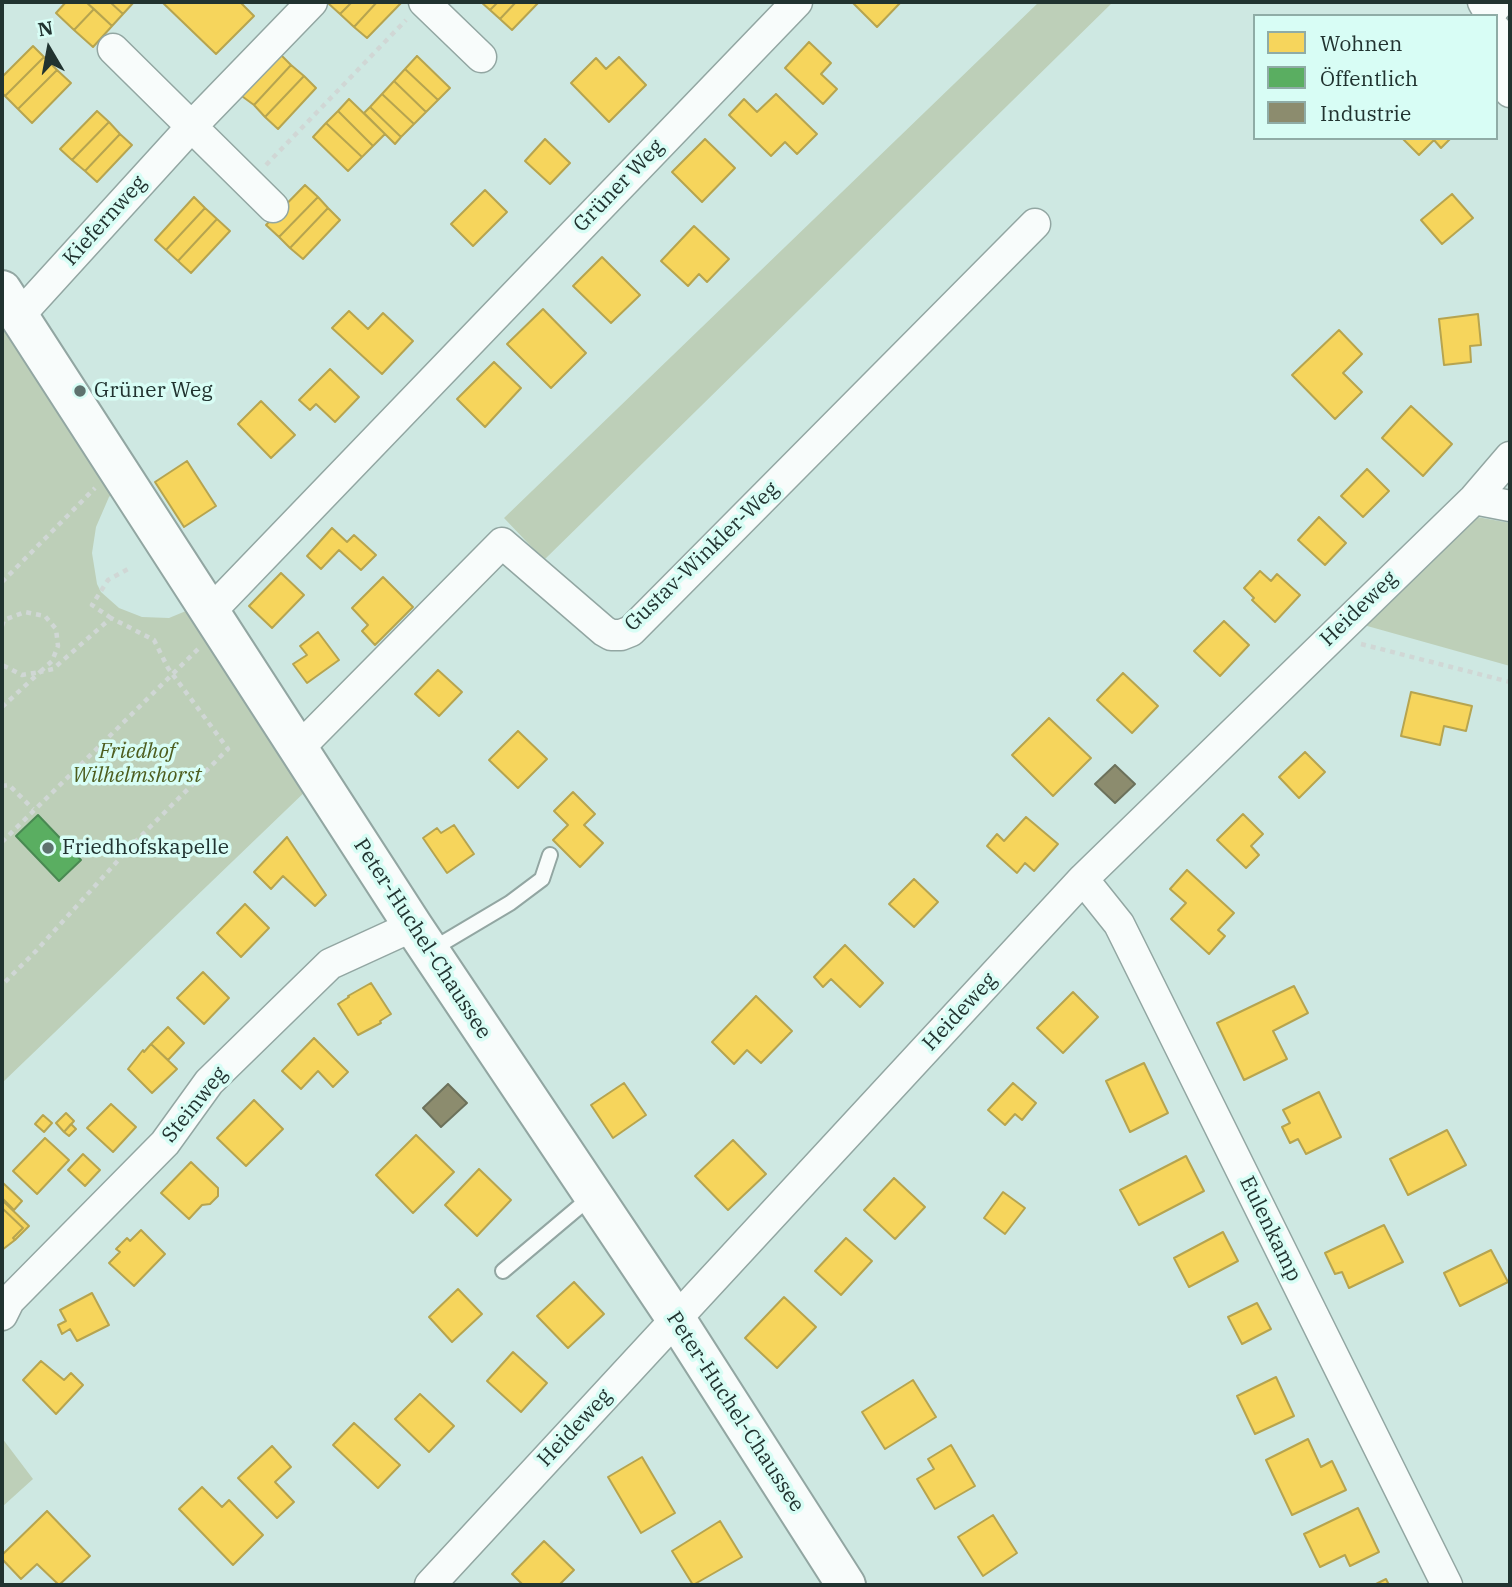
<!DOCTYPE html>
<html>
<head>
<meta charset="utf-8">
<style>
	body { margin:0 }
	#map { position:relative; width:1512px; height:1587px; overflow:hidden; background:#cee8e2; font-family:"IBM Plex Serif",serif }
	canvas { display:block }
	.frame { position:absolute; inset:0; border:4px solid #213330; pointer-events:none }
	.legend { position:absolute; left:1253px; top:14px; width:245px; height:126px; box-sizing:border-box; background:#d8fdf5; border:2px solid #8faca6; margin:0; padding:9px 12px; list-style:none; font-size:21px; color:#213330 }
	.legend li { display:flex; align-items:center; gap:14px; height:35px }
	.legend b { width:35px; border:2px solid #8faca6 }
	.north { position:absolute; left:14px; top:14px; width:70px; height:70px; -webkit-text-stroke:5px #d8fdf5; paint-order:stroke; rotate:350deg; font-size:19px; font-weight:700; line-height:28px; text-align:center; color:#213330 }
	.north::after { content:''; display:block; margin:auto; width:24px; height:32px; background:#213330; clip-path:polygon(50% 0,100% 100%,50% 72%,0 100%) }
</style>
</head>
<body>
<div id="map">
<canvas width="1512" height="1587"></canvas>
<div class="frame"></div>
<ul class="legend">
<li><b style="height:19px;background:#f6d55c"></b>Wohnen</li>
<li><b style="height:19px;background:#5aae61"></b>Öffentlich</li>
<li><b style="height:19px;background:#8c8c6e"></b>Industrie</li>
</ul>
<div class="north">N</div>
</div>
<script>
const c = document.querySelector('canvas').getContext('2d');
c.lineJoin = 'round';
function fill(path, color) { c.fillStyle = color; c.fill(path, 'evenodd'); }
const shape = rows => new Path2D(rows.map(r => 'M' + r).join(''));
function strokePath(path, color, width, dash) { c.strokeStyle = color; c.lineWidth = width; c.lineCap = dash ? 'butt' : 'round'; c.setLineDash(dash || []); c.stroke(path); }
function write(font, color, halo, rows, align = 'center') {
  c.font = font + ' "IBM Plex Serif",serif'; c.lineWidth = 7; c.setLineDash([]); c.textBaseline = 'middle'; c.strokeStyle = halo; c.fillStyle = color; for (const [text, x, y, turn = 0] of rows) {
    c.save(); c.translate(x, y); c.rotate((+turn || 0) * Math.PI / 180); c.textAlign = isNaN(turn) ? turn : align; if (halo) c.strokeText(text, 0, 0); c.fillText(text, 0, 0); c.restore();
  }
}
fill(shape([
	[1039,2,1113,2,544,560,504,518],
	[2,309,117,489,109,497,96,527,92,553,97,584,101,592,119,608,142,617,169,618,198,606,311,786,2,1083],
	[1477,517,1510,523,1510,666,1353,622],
	[2,1438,33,1479,2,1507]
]), '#bdcfb8');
const homes = shape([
	[66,2,86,2,94,9,74,30,56,13,66,2],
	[86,2,110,2,123,14,112,26,86,2],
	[110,2,134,2,123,14,110,2],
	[162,2,240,2,254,16,216,54,162,2],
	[332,2,352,2,340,14,329,4,332,2],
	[352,2,377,2,354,27,340,14,352,2],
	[377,2,402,2,367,38,354,27,377,2],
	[481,2,498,2,490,10,481,2],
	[498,2,516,2,500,19,490,10,498,2],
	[516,2,539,2,512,30,500,19,516,2],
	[852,2,901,2,877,27,852,2],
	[94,9,112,26,93,47,74,30,94,9],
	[809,42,831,63,821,74,837,89,823,104,785,68,809,42],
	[33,46,44,57,5,96,2,93,2,77,33,46],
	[279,53,291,65,254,105,239,94,279,53],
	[417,56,450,88,438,100,405,69,417,56],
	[44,57,57,70,18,109,5,96,44,57],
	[619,57,646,85,609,122,571,83,596,58,606,69,619,57],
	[291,65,304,76,265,117,254,105,291,65],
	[405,69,438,100,426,112,394,81,405,69],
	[57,70,71,83,32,123,18,109,57,70],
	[304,76,316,88,278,129,265,117,304,76],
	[394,81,426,112,414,124,382,94,394,81],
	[382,94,414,124,401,137,370,107,382,94],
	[776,94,817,134,797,154,785,142,771,156,729,115,744,99,757,112,776,94],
	[349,99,385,134,373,146,338,111,349,99],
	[370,107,401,137,395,144,364,113,370,107],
	[97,111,109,122,72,160,60,149,97,111],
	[338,111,373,146,362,157,326,123,338,111],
	[109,122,120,134,85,171,72,160,109,122],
	[326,123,362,157,348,171,313,137,326,123],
	[120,134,132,145,97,182,85,171,120,134],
	[1402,138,1451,138,1441,148,1434,140,1419,155,1402,138],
	[545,139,570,163,550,184,525,161,545,139],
	[705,139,735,168,702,202,672,172,705,139],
	[305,185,318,197,279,237,266,225,305,185],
	[485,190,507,212,473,246,451,224,485,190],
	[1452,194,1473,218,1442,244,1421,220,1452,194],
	[194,197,205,208,166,250,155,240,194,197],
	[318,197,328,208,290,248,279,237,318,197],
	[205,208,217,219,178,261,166,250,205,208],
	[328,208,340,220,303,259,290,248,328,208],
	[217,219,230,231,191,273,178,261,217,219],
	[694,226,729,259,707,282,699,274,688,286,661,261,694,226],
	[602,257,640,295,611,323,573,286,602,257],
	[543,309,586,353,551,388,507,344,543,309],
	[349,311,368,329,383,313,413,341,382,374,332,328,349,311],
	[1478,314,1481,345,1470,346,1471,362,1444,365,1439,319,1478,314],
	[1339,330,1362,354,1343,373,1362,392,1335,419,1292,375,1339,330],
	[494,362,521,388,485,427,457,399,494,362],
	[330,369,359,397,335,422,316,404,310,410,299,400,330,369],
	[261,401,295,435,271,458,238,424,261,401],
	[1411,406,1452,444,1423,476,1382,438,1411,406],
	[187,461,216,506,184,527,155,482,187,461],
	[1367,469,1389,491,1363,517,1341,496,1367,469],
	[1319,517,1346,543,1325,565,1298,540,1319,517],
	[332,528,347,542,354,535,376,555,361,570,339,550,321,569,307,556,332,528],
	[1260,571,1271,581,1277,574,1300,595,1275,622,1252,600,1254,598,1244,588,1260,571],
	[281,573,304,595,272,628,249,606,281,573],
	[383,577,413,607,375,645,362,631,368,625,352,608,383,577],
	[1224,621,1249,645,1220,676,1194,651,1224,621],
	[318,632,339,660,307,683,293,664,307,655,300,646,318,632],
	[438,670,462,692,439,716,415,694,438,670],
	[1123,673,1158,706,1132,733,1097,700,1123,673],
	[1411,692,1472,706,1466,731,1444,726,1440,745,1401,736,1411,692],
	[1049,718,1091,758,1053,796,1012,755,1049,718],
	[518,731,547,759,518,788,489,760,518,731],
	[1305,752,1325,772,1299,798,1279,777,1305,752],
	[573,792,595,814,584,825,603,843,580,867,553,840,568,825,554,811,573,792],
	[1243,814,1263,834,1251,846,1259,855,1246,868,1217,840,1243,814],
	[1026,817,1058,844,1034,871,1025,863,1017,873,987,846,997,834,1004,841,1026,817],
	[454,825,474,854,447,873,423,838,437,828,441,833,454,825],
	[287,837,326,895,315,906,283,876,271,889,254,872,287,837],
	[1187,870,1234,913,1218,930,1225,936,1209,954,1171,919,1186,903,1170,889,1187,870],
	[914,879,938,902,914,927,889,904,914,879],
	[245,904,269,928,241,957,217,933,245,904],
	[845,945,883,983,860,1007,831,979,823,987,814,977,845,945],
	[203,972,229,998,204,1024,177,998,203,972],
	[371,983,391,1014,380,1021,381,1023,358,1035,338,1004,349,997,348,996,371,983],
	[1294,986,1308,1013,1273,1031,1287,1059,1244,1080,1217,1023,1294,986],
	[1073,992,1098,1017,1063,1053,1037,1028,1073,992],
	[756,996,792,1031,761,1063,747,1050,734,1064,712,1042,756,996],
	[168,1027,184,1043,168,1060,151,1044,168,1027],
	[314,1038,348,1072,333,1087,318,1071,301,1089,282,1071,314,1038],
	[151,1044,177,1069,152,1093,128,1069,143,1050,144,1052,151,1044],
	[1144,1063,1168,1113,1130,1132,1106,1081,1144,1063],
	[624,1083,646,1115,613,1138,591,1105,624,1083],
	[1013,1083,1036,1103,1022,1120,1015,1114,1005,1125,988,1110,1013,1083],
	[1319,1092,1341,1137,1306,1154,1298,1139,1290,1143,1282,1127,1290,1123,1283,1110,1319,1092],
	[254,1100,283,1129,246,1166,217,1138,254,1100],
	[111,1104,136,1127,113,1152,87,1128,111,1104],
	[66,1113,74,1121,64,1132,56,1123,66,1113],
	[43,1115,52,1123,44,1132,35,1124,43,1115],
	[71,1124,76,1129,69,1136,64,1132,71,1124],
	[1447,1130,1466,1165,1408,1195,1390,1159,1447,1130],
	[416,1135,454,1172,413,1213,376,1175,416,1135],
	[45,1138,69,1160,37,1194,13,1171,45,1138],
	[733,1140,766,1174,728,1210,695,1176,733,1140],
	[83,1154,100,1170,85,1186,68,1170,83,1154],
	[1186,1156,1204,1191,1139,1225,1120,1190,1186,1156],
	[191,1162,218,1188,218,1196,210,1204,202,1205,189,1219,161,1193,191,1162],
	[479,1169,511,1200,477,1236,445,1205,479,1169],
	[894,1178,925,1207,895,1239,864,1210,894,1178],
	[2,1182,22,1201,14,1210,2,1198,2,1182],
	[1003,1192,1025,1208,1005,1234,984,1218,1003,1192],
	[2,1200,29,1226,15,1240,13,1238,23,1228,2,1208,2,1200],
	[2,1208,23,1228,13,1238,15,1240,2,1250,2,1208],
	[1384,1225,1403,1262,1349,1288,1342,1272,1335,1274,1325,1253,1384,1225],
	[141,1230,165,1254,134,1286,109,1263,120,1252,116,1249,127,1238,130,1241,141,1230],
	[1223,1232,1238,1261,1189,1287,1174,1258,1223,1232],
	[846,1238,872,1261,841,1295,815,1271,846,1238],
	[1491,1250,1508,1282,1460,1306,1444,1273,1491,1250],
	[574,1282,604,1314,568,1348,537,1316,574,1282],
	[458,1289,482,1314,452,1342,429,1317,458,1289],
	[92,1293,109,1325,77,1341,70,1329,62,1334,58,1325,66,1321,60,1310,92,1293],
	[784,1297,816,1327,777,1368,745,1338,784,1297],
	[1257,1303,1271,1329,1242,1344,1228,1317,1257,1303],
	[513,1352,547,1383,521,1412,487,1381,513,1352],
	[41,1361,64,1380,71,1373,83,1385,56,1414,23,1380,41,1361],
	[1276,1377,1294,1416,1255,1434,1237,1396,1276,1377],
	[913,1380,936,1417,885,1449,862,1412,913,1380],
	[420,1394,454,1426,429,1452,395,1419,420,1394],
	[354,1423,400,1465,378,1488,333,1445,354,1423],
	[1308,1439,1321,1467,1332,1461,1346,1490,1292,1515,1266,1460,1308,1439],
	[951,1445,975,1486,935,1509,917,1479,934,1469,928,1459,951,1445],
	[272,1446,291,1467,275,1482,294,1502,277,1518,238,1478,272,1446],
	[642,1457,675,1513,641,1533,608,1477,642,1457],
	[202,1487,222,1507,229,1500,263,1535,233,1565,179,1509,202,1487],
	[1358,1508,1379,1552,1350,1566,1345,1555,1320,1567,1304,1534,1358,1508],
	[47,1511,90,1556,59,1585,37,1564,21,1579,2,1559,2,1555,47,1511],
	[993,1515,1017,1553,983,1576,958,1537,993,1515],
	[720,1521,742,1557,693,1585,672,1551,720,1521],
	[544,1541,574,1570,559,1585,523,1585,512,1574,544,1541],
	[1386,1579,1389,1585,1374,1585,1386,1579]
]);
fill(homes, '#f6d55c');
strokePath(homes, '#b6a44f', 2);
const public = shape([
	[38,815,81,860,59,881,16,836,38,815]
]);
fill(public, '#5aae61');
strokePath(public, '#498952', 2);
const industry = shape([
	[1115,765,1135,784,1115,803,1095,784,1115,765],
	[448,1084,467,1103,441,1127,423,1108,448,1084]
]);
fill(industry, '#8c8c6e');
strokePath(industry, '#6c715b', 2);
const lane = shape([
	[1496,18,1510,3],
	[431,950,510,903,542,879,550,855],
	[503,1271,592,1196]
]);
const street = shape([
	[424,2,481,57],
	[1483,2,1491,16],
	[1496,30,1510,92],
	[113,49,273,207],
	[19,316,192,126,312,2],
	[1474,499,1510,506],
	[209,613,797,2],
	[298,749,502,543,604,631,611,635,621,635,631,631,1035,224],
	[1083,879,1119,924,1447,1585],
	[2,1315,9,1301,165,1143,209,1082,330,964,413,926],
	[430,1585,1083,879,1474,499,1510,457]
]);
const secondary = shape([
	[2,290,413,926,676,1319,846,1585]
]);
strokePath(lane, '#92a6a2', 18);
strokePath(street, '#92a6a2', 33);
strokePath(secondary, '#92a6a2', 42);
strokePath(shape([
	[266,165,406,20],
	[2,582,95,488],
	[111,618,92,605,108,580,128,569],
	[2,626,4,620,25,612,45,616,56,629,58,646,52,661,40,672,22,675,2,665],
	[1361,644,1510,682],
	[2,707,40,672,53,669,111,618,154,640,168,668,228,749,133,844,35,952,2,985],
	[2,786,9,785,33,809],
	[2,842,198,649]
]), '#d0d7d5', 4.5, [5, 5]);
strokePath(lane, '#f8fcfb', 14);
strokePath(street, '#f8fcfb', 30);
strokePath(secondary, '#f8fcfb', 38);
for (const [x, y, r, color] of [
	[80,391,7,"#5e726e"],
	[48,848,7,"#5e726e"]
]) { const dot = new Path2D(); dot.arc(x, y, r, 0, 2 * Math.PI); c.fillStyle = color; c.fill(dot); strokePath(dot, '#d8fdf5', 2.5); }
write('21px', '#213330', '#d8fdf5', [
	["Grüner Weg",619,186,-46],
	["Kiefernweg",105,221,-48],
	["Gustav-Winkler-Weg",702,557,-44],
	["Heideweg",1359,609,-44],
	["Peter-Huchel-Chaussee",422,939,57],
	["Heideweg",960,1012,-47],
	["Steinweg",195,1105,-51],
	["Eulenkamp",1270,1229,64],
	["Peter-Huchel-Chaussee",735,1412,57],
	["Heideweg",575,1428,-47]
]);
write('21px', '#213330', '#d8fdf5', [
	["Grüner Weg",94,391],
	["Friedhofskapelle",62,848]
], 'left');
write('italic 21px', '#4d5d1e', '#d8fdf5', [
	["Friedhof",137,752],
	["Wilhelmshorst",137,776]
]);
</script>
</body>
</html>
